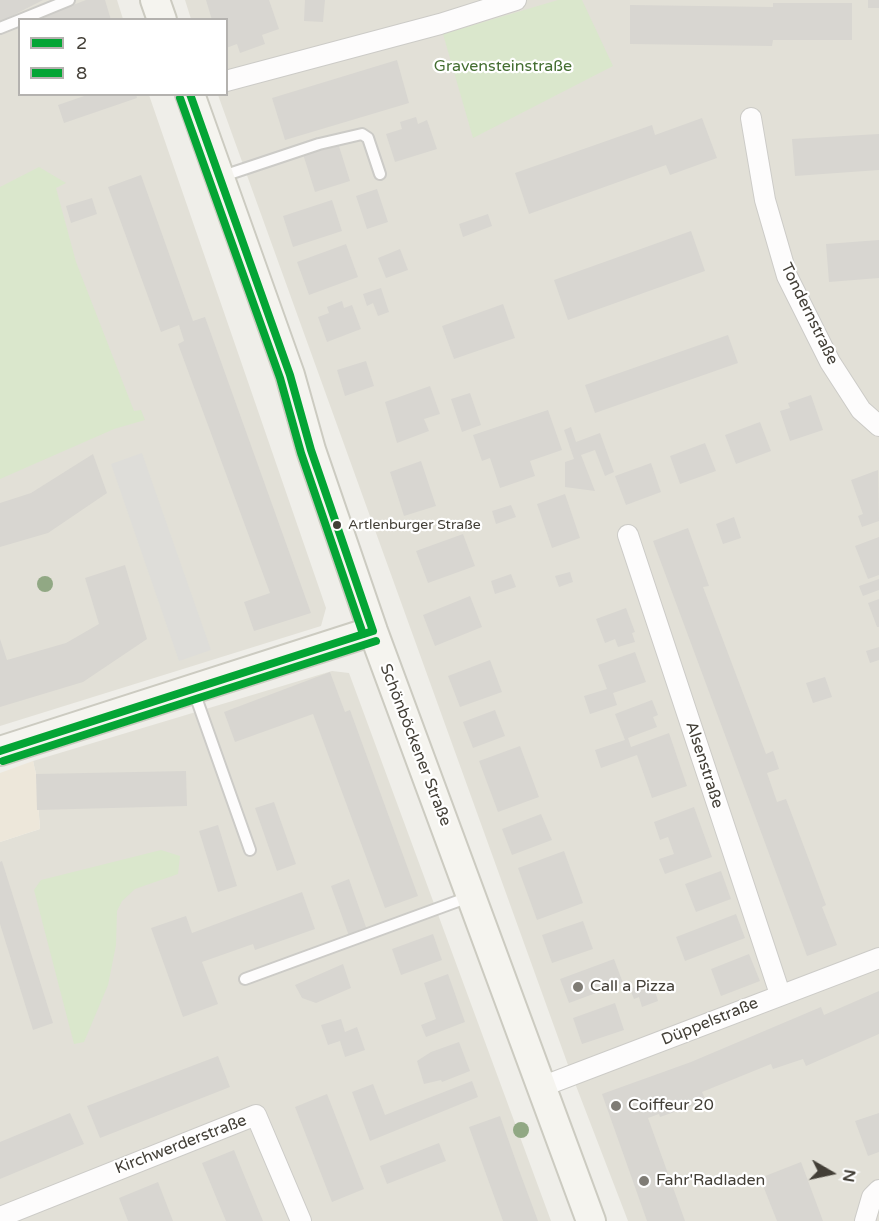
<!DOCTYPE html>
<html>
<head>
<meta charset="utf-8">
<style>
	body { margin:0 }
	#map { position:relative; width:879px; height:1221px; overflow:hidden; background:#efeee9; font-family:"Varela Round",sans-serif }
	canvas { display:block }
	.legend { position:absolute; left:18px; top:18px; width:210px; height:78px; box-sizing:border-box; background:#fff; border:2px solid #b4b2af; margin:0; padding:8px 10px; list-style:none; font-size:18px; color:#433f37 }
	.legend li { display:flex; align-items:center; gap:12px; height:30px }
	.legend b { width:30px; border:2px solid #b4b2af }
	.north { position:absolute; left:801px; top:1143px; width:60px; height:60px; -webkit-text-stroke:4px #fff; paint-order:stroke; rotate:99deg; font-size:16px; font-weight:700; line-height:24px; text-align:center; color:#433f37 }
	.north::after { content:''; display:block; margin:auto; width:21px; height:27px; background:#433f37; clip-path:polygon(50% 0,100% 100%,50% 72%,0 100%) }
</style>
</head>
<body>
<div id="map">
<canvas width="879" height="1221"></canvas>
<ul class="legend">
<li><b style="height:8px;background:#04a535"></b>2</li>
<li><b style="height:8px;background:#04a535"></b>8</li>
</ul>
<div class="north">N</div>
</div>
<script>
const c = document.querySelector('canvas').getContext('2d');
c.lineJoin = 'round';
function fill(path, color) { c.fillStyle = color; c.fill(path, 'evenodd'); }
const shape = rows => new Path2D(rows.map(r => 'M' + r).join(''));
function strokePath(path, color, width, dash) { c.strokeStyle = color; c.lineWidth = width; c.lineCap = dash ? 'butt' : 'round'; c.setLineDash(dash || []); c.stroke(path); }
function write(font, color, halo, rows, align = 'center') {
  c.font = font + ' "Varela Round",sans-serif'; c.lineWidth = 4.5; c.setLineDash([]); c.textBaseline = 'middle'; c.strokeStyle = halo; c.fillStyle = color; for (const [text, x, y, turn = 0] of rows) {
    c.save(); c.translate(x, y); c.rotate((+turn || 0) * Math.PI / 180); c.textAlign = isNaN(turn) ? turn : align; if (halo) c.strokeText(text, 0, 0); c.fillText(text, 0, 0); c.restore();
  }
}
fill(shape([
	[0,0,117,0,123,19,20,20,20,94,149,95,326,608,321,626,0,726],
	[185,0,879,0,879,1221,628,1221,568,1065,218,95,226,94,226,20,191,19],
	[332,671,349,673,551,1221,0,1221,0,842,40,829,36,774,33,761]
]), '#e2e0d7');
fill(shape([
	[33,761,36,774,40,829,0,842,0,773]
]), '#ede7da');
fill(shape([
	[558,0,582,0,613,66,473,138,443,34],
	[39,167,66,183,56,188,76,262,134,411,141,410,145,420,114,429,0,479,0,187],
	[161,850,180,856,178,874,135,889,122,901,117,911,116,945,108,985,84,1042,74,1044,34,890,41,880]
]), '#dae7cc');
fill(shape([
	[142,453,211,650,179,661,111,464]
]), '#deddd9');
fill(shape([
	[0,0,43,0,0,22],
	[86,0,105,0,111,20,34,20],
	[206,0,269,0,279,29,262,35,265,44,240,53,237,44,226,48,226,20,212,20],
	[305,0,325,0,323,22,304,21],
	[868,0,879,0,879,8,868,8],
	[773,3,852,3,852,40,773,40,772,46,630,44,630,5,773,7],
	[397,60,409,103,285,140,272,98],
	[90,94,136,94,137,98,64,123,58,105],
	[416,117,418,124,427,120,437,149,395,162,386,134,402,129,400,122],
	[702,118,717,158,670,175,666,165,529,214,515,173,652,125,655,135],
	[879,134,879,170,795,176,792,139],
	[338,143,350,181,315,192,303,154],
	[141,175,193,321,205,317,311,613,254,631,244,602,270,593,178,344,184,341,179,325,161,332,108,187],
	[377,189,388,222,367,229,356,196],
	[92,198,97,214,71,223,66,206],
	[332,200,342,231,293,247,283,216],
	[488,214,492,226,463,237,459,224],
	[691,231,705,271,568,320,554,280],
	[879,240,879,278,829,282,826,244],
	[346,244,358,277,309,295,297,262],
	[400,249,408,270,386,278,378,258],
	[381,288,389,312,378,316,373,303,367,306,363,294],
	[342,301,344,308,352,305,361,329,327,342,318,317,329,313,327,307],
	[503,304,515,338,454,359,442,326],
	[728,335,738,363,595,413,585,385],
	[366,361,374,386,345,396,337,370],
	[430,386,440,414,424,419,429,431,397,443,385,402],
	[470,393,481,425,462,432,451,399],
	[811,395,823,430,790,441,780,411,790,408,788,403],
	[548,410,562,450,530,461,535,476,500,488,490,458,482,461,473,435],
	[760,422,771,451,736,464,725,435],
	[571,427,576,442,600,433,614,472,605,476,595,450,581,455,595,491,565,487,565,462,574,459,564,430],
	[705,443,716,471,680,484,670,456],
	[93,454,107,493,48,533,0,547,0,503,31,493],
	[421,461,436,506,404,516,390,472],
	[651,463,661,492,626,505,615,476],
	[878,470,879,521,862,527,858,516,863,514,851,480],
	[565,494,580,538,552,548,537,504],
	[511,505,516,517,496,524,492,511],
	[734,517,741,538,723,544,716,524],
	[688,528,709,586,703,587,766,754,773,751,779,769,767,773,776,799,777,802,786,799,826,905,822,907,837,945,807,956,653,541],
	[463,534,475,566,428,583,416,551],
	[879,537,879,575,868,579,855,546],
	[125,565,147,639,83,682,0,707,0,639,7,660,66,643,99,624,85,578],
	[570,572,573,582,559,587,555,576],
	[511,574,516,587,495,594,491,581],
	[879,579,879,590,863,596,859,586],
	[470,596,482,627,435,646,423,615],
	[879,599,879,627,877,627,868,603],
	[626,608,635,632,632,633,635,642,618,647,615,639,605,643,596,619],
	[879,647,879,660,870,663,866,651],
	[635,652,646,682,613,693,617,705,590,714,584,696,607,689,598,665],
	[490,660,502,692,460,707,448,676],
	[330,672,345,712,350,710,418,896,385,908,313,714,235,742,224,712],
	[825,677,832,697,813,703,806,683],
	[652,700,658,715,653,717,657,727,628,738,631,747,669,733,687,786,652,798,637,755,601,768,595,750,625,740,615,714],
	[495,710,505,736,473,748,463,722],
	[520,746,539,797,498,812,479,761],
	[186,771,187,806,37,810,36,774],
	[274,802,296,864,277,871,255,808],
	[694,807,712,857,665,874,659,859,674,854,668,837,660,840,654,822],
	[541,814,552,840,512,855,502,829],
	[218,825,237,886,218,892,199,831],
	[564,851,583,903,537,920,518,868],
	[2,861,53,1023,33,1030,0,924,0,862],
	[721,871,731,899,696,912,685,884],
	[349,879,367,930,349,936,331,886],
	[302,892,315,929,255,950,253,944,202,962,218,1004,183,1017,151,928,186,916,192,933],
	[736,914,745,938,685,961,676,937],
	[583,921,593,949,552,963,542,935],
	[433,934,442,960,401,975,392,949],
	[749,954,760,981,721,996,711,969],
	[614,959,623,983,569,1003,560,979],
	[343,964,351,988,316,1003,302,998,295,985],
	[448,974,465,1022,426,1037,421,1025,436,1019,424,983],
	[652,981,658,1001,642,1007,639,997,634,999,630,989],
	[879,991,879,1034,806,1066,803,1059,773,1069,771,1064,702,1092,706,1101,660,1117,659,1114,648,1118,685,1221,647,1221,602,1094,691,1062,821,1007,824,1015],
	[615,1003,624,1030,582,1044,573,1018],
	[341,1019,345,1032,357,1027,365,1050,345,1057,340,1041,328,1045,321,1025],
	[459,1042,470,1071,442,1082,441,1080,424,1084,417,1061,431,1052],
	[218,1056,230,1087,100,1138,87,1106],
	[472,1081,478,1097,370,1141,352,1092,373,1084,385,1115],
	[327,1094,364,1189,332,1202,295,1107],
	[70,1113,84,1144,0,1179,0,1142],
	[879,1113,879,1152,868,1156,855,1121],
	[500,1116,519,1170,538,1221,503,1221,469,1127],
	[439,1143,446,1161,387,1184,380,1166],
	[234,1150,242,1170,263,1221,226,1221,202,1163],
	[801,1162,823,1221,777,1221,760,1178],
	[158,1182,173,1221,128,1221,119,1198]
]), '#d8d6d1');
const lane = shape([
	[20,20,69,0],
	[0,28,20,20],
	[220,177,319,144,362,134,368,138,380,174],
	[193,689,250,850],
	[245,979,469,897]
]);
const street = shape([
	[226,81,440,24,516,0],
	[751,118,765,200,787,276,830,362,861,410,879,426],
	[628,535,780,994],
	[541,1087,879,958],
	[0,1217,256,1115,301,1221],
	[865,1221,872,1197,879,1190]
]);
const secondary = shape([
	[155,0,162,20],
	[190,94,290,375,311,450,373,631,591,1221],
	[0,751,373,631]
]);
strokePath(lane, '#cccbc7', 14);
strokePath(street, '#cccbc7', 22);
strokePath(secondary, '#cccbc1', 32);
strokePath(lane, '#fdfcfc', 10);
strokePath(street, '#fdfcfc', 20);
strokePath(secondary, '#f5f4ef', 28);
strokePath(shape([
	[190,94,290,375,311,450,373,631],
	[0,751,373,631]
]), '#04a535', 8);
strokePath(shape([
	[180,98,280,378,301,453,363,634],
	[3,761,376,641]
]), '#04a535', 8);
c.fillStyle = '#91a884';
for (const [x, y] of [
	[45,584],
	[521,1130]
]) { c.beginPath(); c.arc(x, y, 8, 0, 2 * Math.PI); c.fill(); }
for (const [x, y, r, color] of [
	[337,525,5,"#433f37"],
	[578,987,6,"#7f7c75"],
	[616,1106,6,"#7f7c75"],
	[644,1181,6,"#7f7c75"]
]) { const dot = new Path2D(); dot.arc(x, y, r, 0, 2 * Math.PI); c.fillStyle = color; c.fill(dot); strokePath(dot, '#fff', 2); }
write('14px', '#433f37', '#fff', [
	["Artlenburger Straße",348,525]
], 'left');
write('16px', '#446e31', '#fff', [
	["Gravensteinstraße",503,67]
]);
write('16px', '#433f37', '#fff', [
	["Tondernstraße",809,314,64],
	["Schönböckener Straße",415,745,69],
	["Alsenstraße",704,765,72],
	["Düppelstraße",710,1022,-22],
	["Kirchwerderstraße",181,1145,-21]
]);
write('16px', '#433f37', '#fff', [
	["Call a Pizza",590,987],
	["Coiffeur 20",628,1106],
	["Fahr'Radladen",656,1181]
], 'left');
</script>
</body>
</html>
